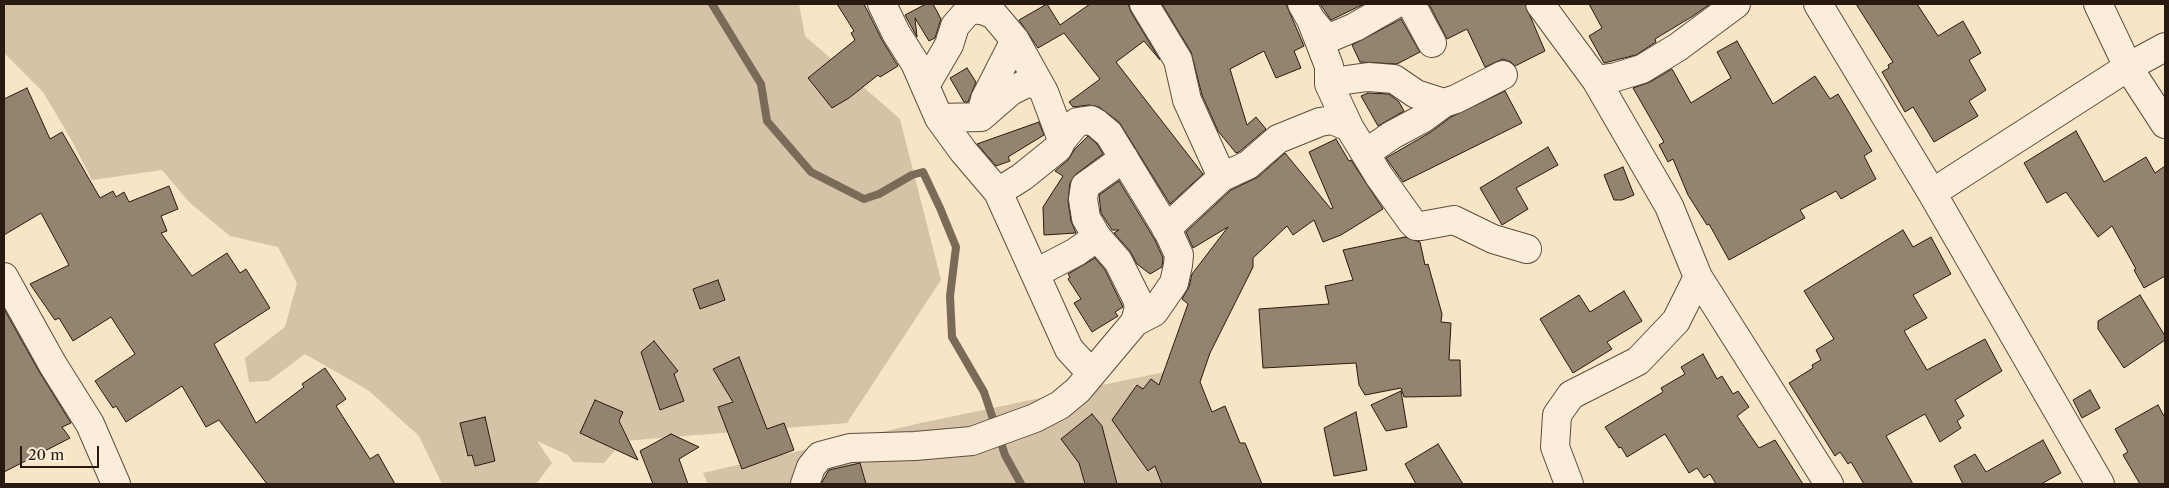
<!DOCTYPE html>
<html>
<head>
<meta charset="utf-8">
<style>
	body { margin:0 }
	#map { position:relative; width:2169px; height:488px; overflow:hidden; background:#f8e5c6; font-family:"Libre Caslon Text",serif }
	canvas { display:block }
	.frame { position:absolute; inset:0; border:5px solid #281a10; pointer-events:none }
	.scale { position:absolute; left:20px; top:446px; width:79px; height:22px; box-sizing:border-box; border:2px solid #281a10; border-top:0; padding-left:6px; font-size:15px; line-height:18px; white-space:nowrap; color:#281a10; -webkit-text-stroke:4px #faeeda; paint-order:stroke }
</style>
</head>
<body>
<div id="map">
<canvas width="2169" height="488"></canvas>
<div class="frame"></div>
<div class="scale">20 m</div>
</div>
<script>
const c = document.querySelector('canvas').getContext('2d');
c.lineJoin = 'round';
function fill(path, color) { c.fillStyle = color; c.fill(path, 'evenodd'); }
const shape = rows => new Path2D(rows.map(r => 'M' + r).join(''));
function strokePath(path, color, width, dash) { c.strokeStyle = color; c.lineWidth = width; c.lineCap = dash ? 'butt' : 'round'; c.setLineDash(dash || []); c.stroke(path); }
fill(shape([
	[4,4,799,4,805,36,900,119,941,280,847,423,623,441,604,463,573,462,568,455,537,441,552,463,536,484,442,484,419,436,368,390,305,354,269,381,249,382,245,358,285,327,297,283,278,247,230,236,189,202,162,170,92,180,71,139,43,92,4,53],
	[1174,370,1184,434,1219,484,708,484,703,473,921,423]
]), '#d5c2a7');
strokePath(shape([
	[712,4,761,84,767,121,811,172,864,199,879,194,912,175,923,172,940,208,956,247,950,296,952,337,984,392,1005,455,1021,484]
]), '#7a6a58', 8);
const building = shape([
	[837,4,864,4,882,40,898,66,880,77,878,75,849,98,832,108,808,78,855,40,851,33,854,31,837,4],
	[926,4,933,4,941,19,935,38,929,41,915,18,917,37,905,15,926,4],
	[1047,4,1060,25,1090,4,1128,4,1131,12,1160,60,1144,41,1116,62,1203,174,1170,204,1119,122,1099,107,1089,105,1073,107,1069,102,1100,79,1064,33,1038,48,1019,20,1047,4],
	[1162,4,1286,4,1304,46,1294,51,1301,68,1276,78,1264,51,1230,69,1247,125,1256,117,1266,129,1239,152,1236,153,1218,131,1202,95,1191,52,1162,4],
	[1320,4,1364,4,1331,20,1320,4],
	[1429,4,1525,4,1545,51,1515,66,1511,62,1503,59,1485,67,1467,29,1447,39,1429,4],
	[1589,4,1710,4,1693,16,1655,39,1656,42,1636,55,1604,63,1589,36,1602,28,1589,4],
	[1856,4,1917,4,1938,36,1963,21,1981,53,1969,60,1986,90,1969,101,1978,116,1934,142,1913,107,1905,112,1882,72,1889,68,1888,65,1893,62,1856,4],
	[1401,19,1420,52,1397,64,1360,62,1352,45,1401,19],
	[1737,41,1773,104,1815,76,1830,99,1838,94,1872,151,1864,156,1876,179,1841,199,1836,191,1800,210,1805,218,1729,260,1709,224,1707,225,1688,195,1673,159,1668,162,1659,145,1664,142,1633,88,1650,82,1672,69,1691,103,1731,78,1717,52,1737,41],
	[967,68,976,82,968,102,964,102,950,78,967,68],
	[27,88,50,139,62,132,100,198,113,191,116,197,124,192,129,202,169,186,178,209,161,216,167,231,161,233,192,276,227,253,240,273,246,269,270,308,214,344,256,423,304,387,302,384,325,368,346,399,336,406,370,459,378,454,395,484,267,484,219,420,206,427,182,386,126,422,116,406,113,408,95,381,135,354,111,317,73,341,59,318,55,320,30,284,69,265,41,213,4,235,4,99,27,88],
	[1505,91,1522,123,1403,182,1386,158,1431,132,1451,117,1505,91],
	[1368,93,1389,94,1399,102,1404,111,1378,126,1361,96,1368,93],
	[1039,122,1044,135,1008,157,1010,161,996,166,977,144,1039,122],
	[2076,131,2104,182,2146,157,2155,173,2165,166,2165,276,2144,288,2134,270,2136,269,2112,226,2098,237,2066,192,2047,203,2024,163,2076,131],
	[1088,136,1097,144,1103,154,1076,174,1070,183,1068,201,1071,221,1076,233,1044,235,1043,207,1063,176,1055,171,1068,160,1075,149,1088,136],
	[1336,139,1349,161,1351,160,1383,209,1341,235,1323,242,1314,220,1293,235,1287,226,1253,258,1253,267,1210,353,1200,382,1212,412,1225,406,1240,443,1245,443,1262,484,1162,484,1155,466,1148,471,1112,420,1137,385,1143,389,1151,379,1159,385,1188,304,1182,299,1189,287,1192,274,1228,227,1193,248,1186,232,1231,190,1258,177,1285,153,1331,209,1333,208,1309,152,1336,139],
	[1548,147,1558,165,1516,188,1528,209,1502,225,1480,188,1548,147],
	[1623,167,1634,195,1622,200,1614,200,1604,175,1623,167],
	[1119,181,1155,240,1163,258,1162,267,1150,274,1137,264,1130,251,1114,233,1119,230,1112,230,1101,213,1099,195,1119,181],
	[1903,230,1913,247,1931,237,1951,274,1913,295,1927,318,1904,331,1927,370,1985,339,2002,371,1955,400,1964,416,1957,421,1961,428,1940,442,1925,414,1886,436,1913,484,1864,484,1851,462,1848,464,1840,452,1835,456,1789,383,1813,368,1812,365,1821,360,1816,350,1834,339,1804,291,1903,230],
	[1405,237,1420,242,1425,265,1428,264,1442,314,1441,322,1451,323,1449,360,1460,360,1461,396,1404,397,1401,388,1365,395,1359,385,1356,363,1263,368,1259,309,1329,304,1325,286,1353,280,1343,250,1405,237],
	[1095,258,1105,270,1123,307,1115,312,1118,316,1092,332,1074,303,1081,299,1068,279,1070,277,1068,274,1095,258],
	[718,280,725,300,700,309,693,289,718,280],
	[1624,291,1642,321,1607,342,1612,349,1573,373,1540,319,1579,295,1590,312,1624,291],
	[2140,295,2165,336,2165,340,2124,368,2098,329,2098,321,2140,295],
	[4,309,40,373,71,423,62,427,70,438,4,472,4,309],
	[654,341,678,371,674,374,684,401,660,410,641,352,654,341],
	[1703,354,1717,379,1722,376,1733,394,1738,391,1749,407,1737,416,1759,448,1775,440,1803,484,1716,484,1710,474,1704,478,1697,468,1689,473,1665,434,1627,457,1621,447,1619,448,1605,427,1663,392,1661,388,1685,374,1681,367,1703,354],
	[739,357,767,429,784,423,794,450,742,469,718,407,733,402,713,369,739,357],
	[2090,390,2100,408,2082,418,2073,400,2090,390],
	[1401,391,1407,427,1386,431,1371,405,1401,391],
	[595,400,623,412,619,421,638,460,580,433,595,400],
	[2158,405,2165,418,2165,484,2140,484,2123,455,2128,452,2115,429,2158,405],
	[1356,412,1367,470,1334,476,1324,428,1356,412],
	[1092,414,1102,426,1117,484,1085,484,1079,463,1061,439,1092,414],
	[485,417,495,461,475,466,472,455,468,456,460,423,485,417],
	[671,434,699,447,679,459,688,484,653,484,640,451,671,434],
	[2043,440,2061,473,2041,484,1963,484,1954,466,1975,454,1986,472,2043,440],
	[1438,444,1463,484,1416,484,1405,464,1438,444],
	[860,463,866,484,821,484,829,470,860,463]
]);
fill(building, '#94846f');
strokePath(building, '#281a10', 1);
const minor = shape([
	[882,4,896,33,915,63,939,118,963,151,998,192,1069,349,1091,373],
	[1144,4,1178,60,1187,100,1222,177],
	[1302,4,1311,20,1329,66,1329,84,1349,127,1379,176,1412,222,1416,226,1421,226,1454,220,1493,239,1527,249],
	[1411,4,1432,43],
	[1540,4,1596,80,1616,77,1642,69,1678,47,1736,4],
	[1818,4,1932,193,2100,484],
	[2098,4,2128,67,2165,124],
	[1311,20,1327,39,1355,27,1395,4],
	[1331,82,1368,77,1394,79,1416,94,1444,103,1456,99,1503,75],
	[925,86,949,45,955,26,968,11,974,9,985,11,994,15,1015,40,1044,92,1062,140,1058,148,1022,177,998,192],
	[981,114,985,99,1015,40],
	[939,118,981,117,1011,91,1025,84,1038,83],
	[1366,153,1392,135,1422,119,1444,103],
	[1124,158,1085,186,1083,199,1086,218,1097,237,1118,261,1137,299,1139,307,1135,322],
	[1932,193,2128,67,2165,47],
	[1166,229,1222,177,1248,165,1278,139,1320,122,1332,120,1349,127],
	[1036,273,1076,252,1097,237],
	[4,277,53,365,90,424,116,484],
	[1698,277,1829,484],
	[805,484,811,467,820,456,850,448,915,446,972,441,1035,418,1060,405,1078,390,1135,322,1154,312,1174,283,1178,265,1179,255,1168,231,1109,134,1096,123,1091,120,1077,122,1062,140],
	[1569,484,1555,447,1557,415,1571,395,1638,361,1676,321,1698,277,1669,206,1596,80]
]);
strokePath(minor, '#5c4d3e', 30);
strokePath(minor, '#faeeda', 28);
</script>
</body>
</html>
